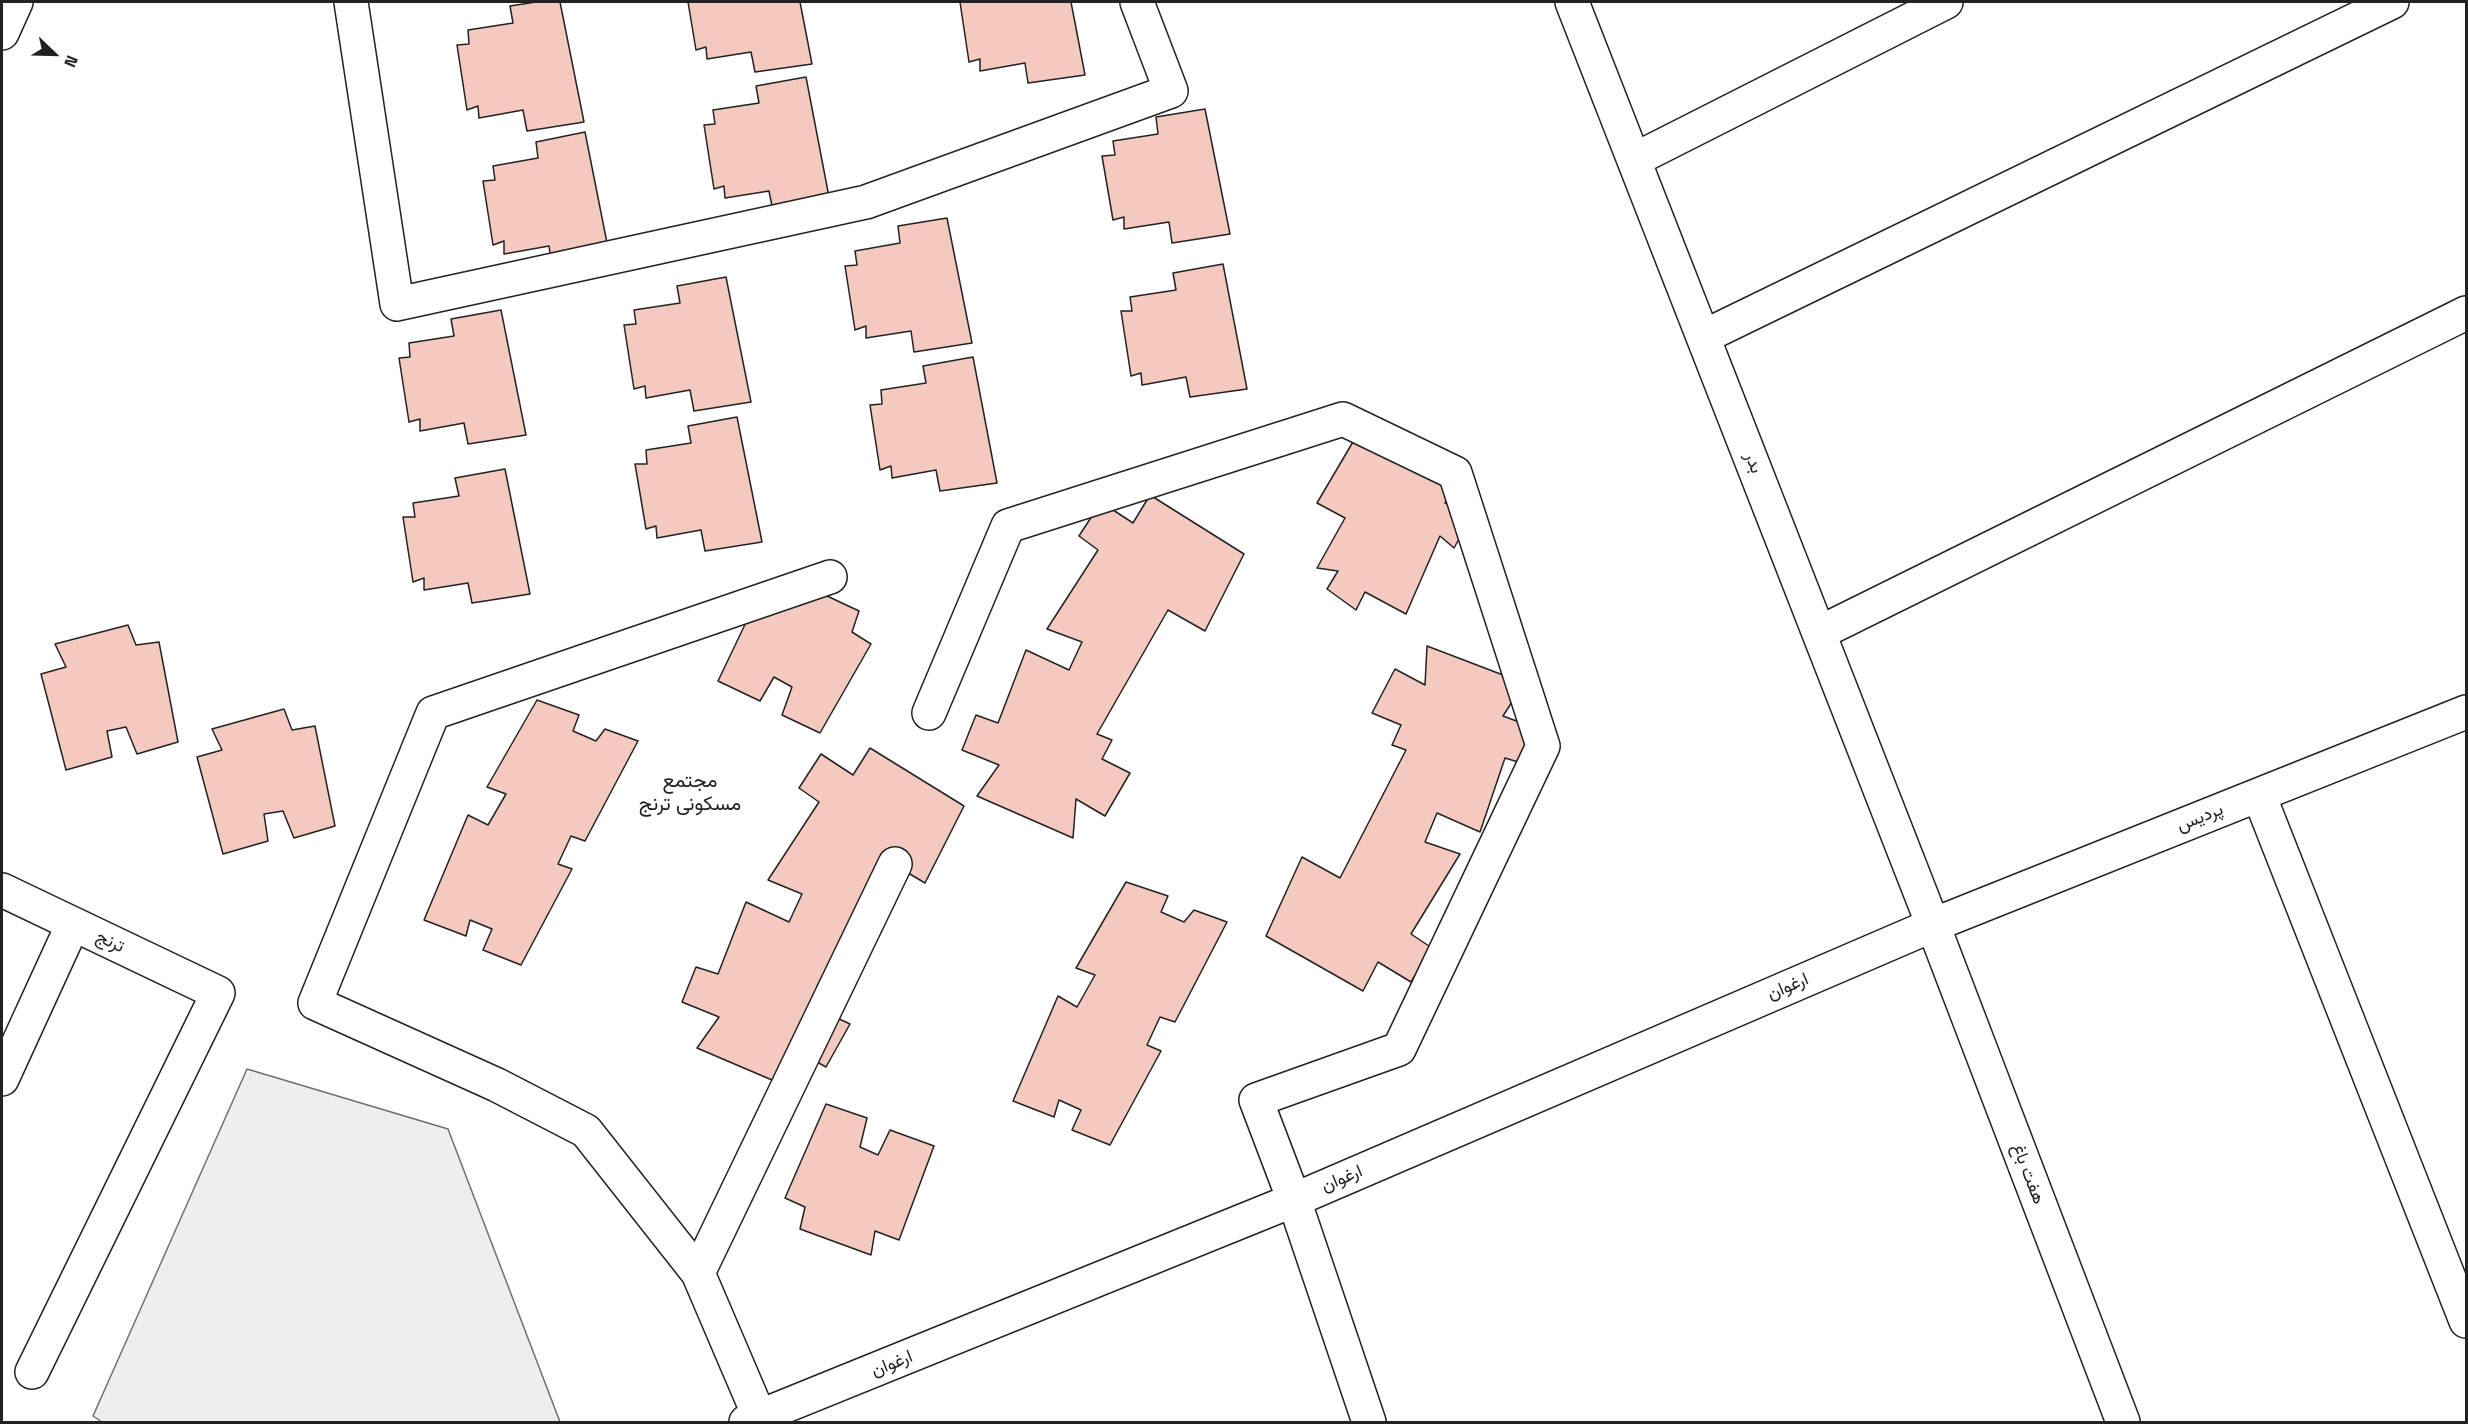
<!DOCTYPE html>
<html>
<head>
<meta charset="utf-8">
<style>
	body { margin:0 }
	#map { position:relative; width:2468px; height:1424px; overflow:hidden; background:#fff; font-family:"Space Grotesk",sans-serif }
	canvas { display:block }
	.frame { position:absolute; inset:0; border:3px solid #222; pointer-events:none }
	.north { position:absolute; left:24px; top:24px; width:60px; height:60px; -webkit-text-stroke:4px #fff; paint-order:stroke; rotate:113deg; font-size:16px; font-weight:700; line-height:24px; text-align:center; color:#222 }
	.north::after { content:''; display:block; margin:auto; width:21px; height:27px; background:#222; clip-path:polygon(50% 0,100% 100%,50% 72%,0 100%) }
</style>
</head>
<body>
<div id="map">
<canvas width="2468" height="1424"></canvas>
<div class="frame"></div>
<div class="north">N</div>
</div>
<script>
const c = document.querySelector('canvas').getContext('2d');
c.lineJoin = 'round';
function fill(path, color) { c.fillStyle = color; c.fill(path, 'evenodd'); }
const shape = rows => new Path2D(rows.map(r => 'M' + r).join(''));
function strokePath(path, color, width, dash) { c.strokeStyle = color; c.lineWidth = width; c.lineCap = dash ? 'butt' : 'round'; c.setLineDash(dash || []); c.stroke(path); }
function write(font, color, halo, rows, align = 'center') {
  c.font = font + ' "Space Grotesk",Vazirmatn,sans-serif'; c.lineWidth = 4.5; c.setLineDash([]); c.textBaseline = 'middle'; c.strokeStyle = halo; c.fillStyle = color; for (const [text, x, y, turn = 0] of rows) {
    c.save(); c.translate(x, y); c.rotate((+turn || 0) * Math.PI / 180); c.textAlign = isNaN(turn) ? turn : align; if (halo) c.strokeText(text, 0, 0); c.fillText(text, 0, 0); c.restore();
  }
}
const green = shape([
	[247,1069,448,1129,560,1422,102,1422,93,1416,247,1069]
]);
fill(green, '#eee');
strokePath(green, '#6f6f6f', 1.5);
const building = shape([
	[536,2,560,2,584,122,527,131,523,110,479,118,478,106,467,110,457,45,469,44,468,30,513,23,510,6,536,2],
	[688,2,800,2,812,64,755,72,751,52,707,59,706,47,696,50,688,2],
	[960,2,1071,2,1085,75,1028,83,1025,63,980,71,980,59,969,62,960,2],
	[806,77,830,202,773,211,769,191,725,198,724,186,714,189,704,125,715,124,713,110,759,103,756,86,806,77],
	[1205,109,1230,234,1172,243,1169,222,1124,229,1124,217,1113,220,1102,156,1115,155,1113,141,1158,134,1156,117,1205,109],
	[585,132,610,258,552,267,549,246,504,254,504,241,493,245,483,181,495,180,493,166,538,158,536,142,585,132],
	[947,218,972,343,914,352,911,331,866,338,866,326,855,330,845,266,857,265,855,251,900,243,898,226,947,218],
	[1223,264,1247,389,1190,397,1186,377,1142,385,1141,373,1131,376,1121,311,1132,311,1130,297,1176,290,1173,273,1223,264],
	[726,277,751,402,694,411,690,390,646,398,645,386,634,389,624,325,636,324,634,310,680,303,677,286,726,277],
	[501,310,526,435,468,444,464,423,420,431,420,419,409,422,399,358,410,357,409,343,454,336,451,319,501,310],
	[973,357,997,483,940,491,936,470,892,478,891,466,880,470,870,405,882,404,881,390,926,383,923,366,973,357],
	[737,417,762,542,705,551,701,530,657,538,656,526,646,529,635,464,647,464,646,450,691,443,688,426,737,417],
	[1367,418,1462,464,1445,503,1473,514,1454,548,1440,536,1406,614,1365,592,1356,610,1327,589,1338,571,1317,568,1345,518,1317,503,1367,418],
	[505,469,530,594,472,603,468,583,424,590,424,578,413,582,403,517,415,517,413,503,459,496,455,478,505,469],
	[1150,495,1244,554,1205,631,1168,610,1097,734,1112,740,1102,759,1130,773,1105,816,1076,799,1073,838,977,796,999,765,962,750,976,715,998,723,1026,650,1069,670,1082,642,1047,629,1098,550,1079,536,1101,502,1133,523,1150,495],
	[791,579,859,611,852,632,871,644,820,733,782,715,792,687,774,677,760,701,718,681,761,591,791,579],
	[128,625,136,645,159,642,178,742,137,754,126,727,107,731,112,757,66,770,41,674,66,667,55,644,128,625],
	[1427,646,1524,683,1503,716,1541,730,1528,765,1505,758,1480,832,1437,813,1425,842,1460,854,1411,934,1432,948,1411,982,1378,962,1363,991,1266,936,1302,857,1340,878,1406,750,1392,745,1401,725,1372,713,1395,669,1425,685,1427,646],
	[537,700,579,715,573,731,596,741,605,729,638,741,585,841,571,836,558,864,572,869,521,965,483,950,492,929,470,920,466,936,424,920,468,815,488,825,506,794,487,787,537,700],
	[284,709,292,730,315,726,335,826,294,838,283,811,264,814,268,841,223,854,197,757,222,750,212,729,284,709],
	[870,748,964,806,925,883,888,861,817,986,832,991,822,1011,850,1024,826,1067,797,1051,793,1089,697,1048,719,1017,682,1002,696,967,718,974,746,902,789,922,802,894,768,880,819,802,799,788,821,754,853,775,870,748],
	[1126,882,1168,896,1161,912,1184,922,1194,910,1227,922,1175,1022,1160,1017,1147,1045,1161,1051,1110,1145,1072,1130,1081,1110,1059,1100,1054,1117,1013,1101,1058,996,1077,1007,1095,975,1076,968,1126,882],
	[826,1104,867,1118,860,1147,878,1155,890,1130,934,1146,899,1240,875,1231,871,1255,800,1229,805,1207,785,1198,826,1104]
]);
fill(building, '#f3c9c0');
strokePath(building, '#222', 1.5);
const street = shape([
	[351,2,397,304,866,202,1171,91,1137,2],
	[1572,2,1933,925,2123,1422],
	[1634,160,1946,2],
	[1703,337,2392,2],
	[1819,633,2466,313],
	[929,713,1008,526,1343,419,1455,473,1543,746,1399,1049,1256,1100,1294,1200,1369,1422],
	[2259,795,2466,1321],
	[2,890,218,993,32,1372],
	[2,1079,73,924],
	[698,1273,895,864],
	[760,1418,698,1273,586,1131,497,1085,315,1003,433,713,830,577],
	[746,1422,1294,1200,1933,925,2466,712]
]);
const secondary = shape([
	[2,33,16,2]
]);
strokePath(street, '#222', 36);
strokePath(secondary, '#222', 36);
strokePath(street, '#fff', 33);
strokePath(secondary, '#fff', 33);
write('18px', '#222', '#fff', [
	["بدر",1753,463,69],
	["پردیس",2200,818,-22],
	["ترنج",110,942,25],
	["ارغوان",1788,987,-23],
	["هفت باغ",2028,1174,69],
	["ارغوان",1342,1179,-23],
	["ارغوان",892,1364,-22]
]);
write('20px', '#222', '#fff', [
	["مجتمع",690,782],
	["مسکونی ترنج",690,805]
]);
</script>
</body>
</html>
